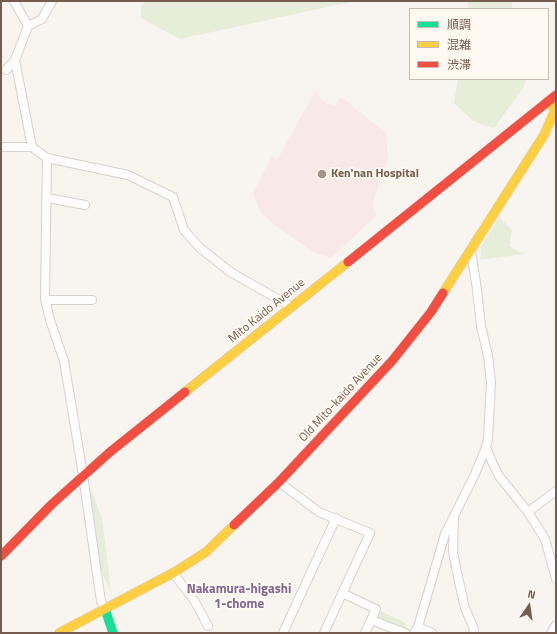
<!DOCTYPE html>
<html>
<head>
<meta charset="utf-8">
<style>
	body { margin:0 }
	#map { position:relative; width:557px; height:634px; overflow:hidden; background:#f8f4ef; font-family:"Titillium Web","Noto Sans JP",sans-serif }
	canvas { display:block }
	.frame { position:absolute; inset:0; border:2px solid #765b4f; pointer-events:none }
	.legend { position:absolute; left:409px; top:8px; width:140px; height:72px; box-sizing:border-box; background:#fef9f1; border:1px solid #c8bab0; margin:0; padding:5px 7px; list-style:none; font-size:12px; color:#765b4f }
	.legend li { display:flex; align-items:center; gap:8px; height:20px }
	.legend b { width:20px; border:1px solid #c8bab0 }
	.north { position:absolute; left:509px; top:586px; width:40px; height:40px; -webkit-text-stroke:3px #fef9f1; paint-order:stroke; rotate:13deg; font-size:11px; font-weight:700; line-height:16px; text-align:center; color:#765b4f }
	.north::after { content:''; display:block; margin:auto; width:14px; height:18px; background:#765b4f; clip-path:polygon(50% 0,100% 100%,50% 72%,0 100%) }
</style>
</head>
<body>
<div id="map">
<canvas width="557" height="634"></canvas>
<div class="frame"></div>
<ul class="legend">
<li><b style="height:5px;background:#16e098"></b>順調</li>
<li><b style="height:5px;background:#ffcf43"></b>混雑</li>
<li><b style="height:5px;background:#f24e42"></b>渋滞</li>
</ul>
<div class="north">N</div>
</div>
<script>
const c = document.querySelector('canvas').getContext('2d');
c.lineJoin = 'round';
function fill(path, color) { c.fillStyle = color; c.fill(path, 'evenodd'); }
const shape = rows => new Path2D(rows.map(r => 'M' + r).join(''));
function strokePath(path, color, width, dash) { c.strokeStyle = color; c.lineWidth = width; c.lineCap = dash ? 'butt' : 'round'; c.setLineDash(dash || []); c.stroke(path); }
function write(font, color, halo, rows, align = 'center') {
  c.font = font + ' "Titillium Web",sans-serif'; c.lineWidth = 4; c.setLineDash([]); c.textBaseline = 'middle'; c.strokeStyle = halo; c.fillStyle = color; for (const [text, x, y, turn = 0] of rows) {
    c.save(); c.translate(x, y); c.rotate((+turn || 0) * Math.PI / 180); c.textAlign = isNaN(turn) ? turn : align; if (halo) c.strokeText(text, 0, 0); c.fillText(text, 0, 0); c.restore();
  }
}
fill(shape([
	[315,92,325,102,335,106,340,98,345,100,386,133,388,158,373,201,373,209,377,215,331,258,313,252,275,225,261,213,253,193,272,157,277,160]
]), '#f9e8e8');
fill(shape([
	[145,1,355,1,180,39,141,18,141,6],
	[468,1,512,1,512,9,468,9],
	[458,79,526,79,524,87,494,128,473,121,454,103],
	[499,217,512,230,509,246,524,254,480,260,481,247],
	[89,484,102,518,111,592,100,569],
	[378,610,404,622,411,633,373,619]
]), '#e6eeda');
const street = shape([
	[14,1,28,26],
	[15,60,32,147,47,158,45,299,50,320,64,361,83,475,96,567,101,601,105,609],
	[6,70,15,60,28,26,42,19,52,1],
	[2,147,32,147],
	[47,158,128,175,173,197,184,230,200,248,232,273,292,307],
	[47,198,85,205],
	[46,300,92,300],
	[486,447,492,462,499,476,528,512],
	[279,482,319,512,370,533,324,633],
	[556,491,528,512,545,539,556,579],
	[454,518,453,552,458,577,465,608,474,629,473,633],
	[173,573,194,600,208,626],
	[342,593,376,609,371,620,405,633],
	[418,627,445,534,475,474,486,447,488,439,491,382,488,356,481,326,477,290,471,250],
	[283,633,336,518],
	[365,633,371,620],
	[414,633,418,627,432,633],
	[551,633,556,625]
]);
const fast = shape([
	[105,609,113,633]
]);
const slow = shape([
	[443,293,544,135,555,110,548,101],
	[185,392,348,262],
	[59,633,173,573,206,552,234,525]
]);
const jam = shape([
	[348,262,556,95],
	[234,525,279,482,392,361,431,312,443,293],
	[1,556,52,504,110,452,185,392]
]);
strokePath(street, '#d8d1cd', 10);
strokePath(fast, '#d8d0cb', 10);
strokePath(slow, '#d8d0cb', 10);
strokePath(jam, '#d8d0cb', 10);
strokePath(street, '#fefdfd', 8);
strokePath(fast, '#16e098', 9);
strokePath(slow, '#ffcf43', 9);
strokePath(jam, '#f24e42', 9);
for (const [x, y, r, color] of [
	[322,174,5,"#a49187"]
]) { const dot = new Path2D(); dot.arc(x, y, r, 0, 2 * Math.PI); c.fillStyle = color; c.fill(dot); strokePath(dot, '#fef9f1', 1.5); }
write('bold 12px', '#765b4f', '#fef9f1', [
	["Ken'nan Hospital",331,174]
], 'left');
write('12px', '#765b4f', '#fef9f1', [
	["Mito Kaido Avenue",267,311,-39],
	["Old Mito-kaido Avenue",341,398,-47]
]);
write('bold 13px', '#816691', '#fef9f1', [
	["Nakamura-higashi",239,590],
	["1-chome",239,605]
]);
</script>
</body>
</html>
